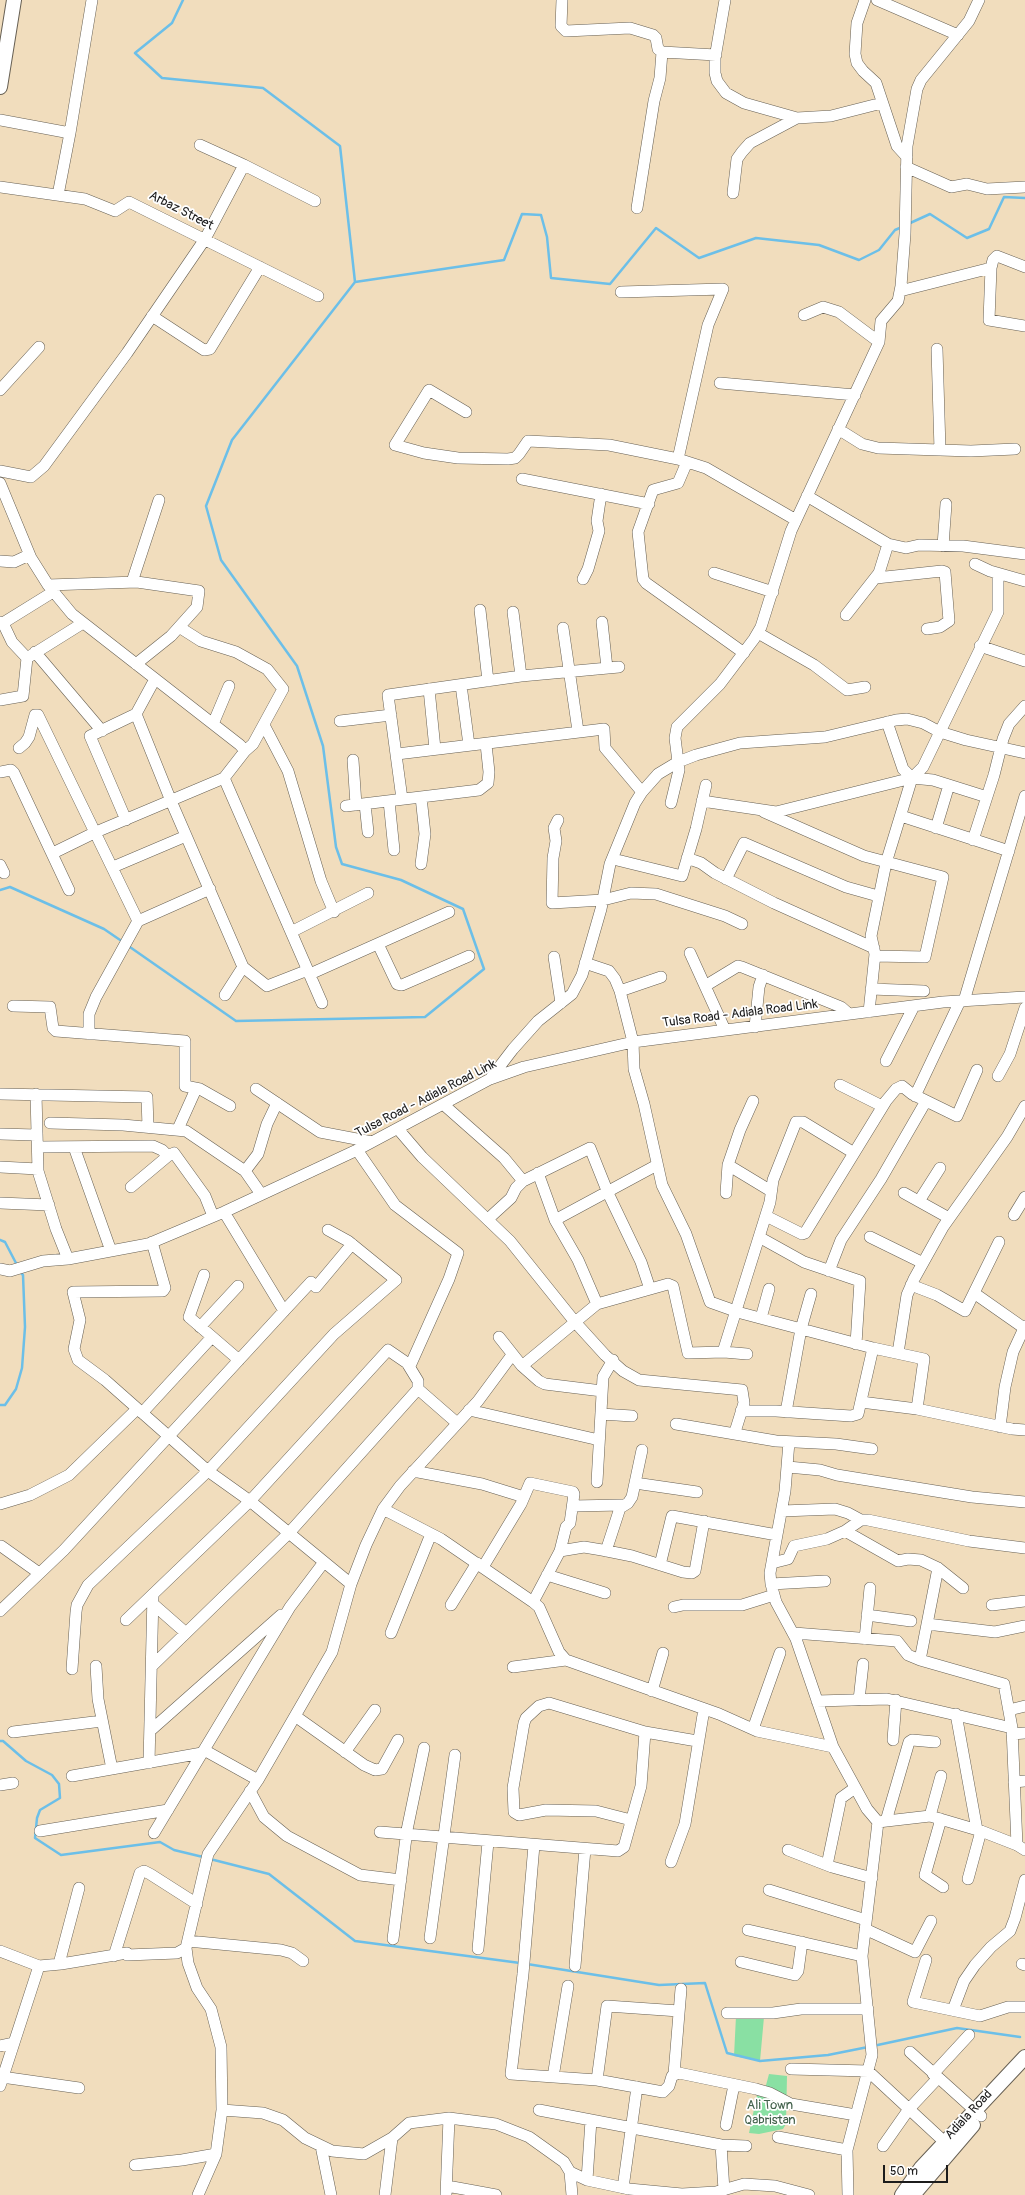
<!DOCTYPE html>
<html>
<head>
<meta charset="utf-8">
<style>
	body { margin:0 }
	#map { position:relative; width:1025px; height:2195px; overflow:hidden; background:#f1ddbd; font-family:Pangolin,sans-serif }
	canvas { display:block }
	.scale { position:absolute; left:883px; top:2165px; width:65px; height:18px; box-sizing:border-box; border:2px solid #1c1c1c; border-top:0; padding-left:5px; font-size:12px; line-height:14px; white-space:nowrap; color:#1c1c1c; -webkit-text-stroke:3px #fff; paint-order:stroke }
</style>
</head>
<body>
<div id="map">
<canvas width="1025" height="2195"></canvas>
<div class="scale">50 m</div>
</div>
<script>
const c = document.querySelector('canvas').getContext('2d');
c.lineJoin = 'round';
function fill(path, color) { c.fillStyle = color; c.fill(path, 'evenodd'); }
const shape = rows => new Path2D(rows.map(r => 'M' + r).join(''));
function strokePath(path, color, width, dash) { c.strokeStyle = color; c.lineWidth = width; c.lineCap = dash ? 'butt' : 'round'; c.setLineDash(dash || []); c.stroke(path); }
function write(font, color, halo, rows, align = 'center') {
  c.font = font + ' Pangolin,sans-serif'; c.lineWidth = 3.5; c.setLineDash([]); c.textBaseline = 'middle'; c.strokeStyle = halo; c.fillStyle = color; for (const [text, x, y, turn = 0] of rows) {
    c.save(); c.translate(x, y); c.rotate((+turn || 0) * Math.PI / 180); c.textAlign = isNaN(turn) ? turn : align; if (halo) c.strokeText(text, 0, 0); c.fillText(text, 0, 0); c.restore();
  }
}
fill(shape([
	[736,2016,764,2017,760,2061,734,2056],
	[769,2074,787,2076,786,2124,783,2129,759,2134,749,2133,757,2095,765,2089]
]), '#89e0a3');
strokePath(shape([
	[908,224,930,214,967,238,989,229,1004,197,1025,198],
	[355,282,504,260,522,214,541,215,547,237,551,278,610,284,656,228,699,258,756,238,819,245,859,260,879,250,895,230,902,227],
	[0,890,10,887,104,929,123,942],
	[127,945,236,1021,425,1017,484,969,463,909,401,880,342,864,336,847,323,746,297,666,221,560,206,506,232,440,355,282,340,146,263,88,162,78,135,53,172,23,183,0],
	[0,1240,5,1242,17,1265],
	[0,1405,5,1405,16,1389,22,1368,25,1327,23,1275,20,1272],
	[0,1741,3,1741,26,1761,52,1775,59,1784,60,1798,40,1810,37,1818,35,1838,61,1855,160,1842,174,1850,203,1857],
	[210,1859,269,1874,355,1941,520,1963],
	[527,1964,659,1985,705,1983,727,2053,760,2061,828,2055,868,2047],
	[873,2046,957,2028,1020,2037]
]), '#6cbfe8', 2.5);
const minor = shape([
	[562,0,561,26,566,31,630,28,653,35,656,38,658,49,662,52,716,55],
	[725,0,715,58,715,73,717,81,726,93,744,103,797,118,831,116,882,103],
	[865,0,857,23,855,54,857,63,863,71,876,83,897,146,907,157],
	[877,0,958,35],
	[0,120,70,133,58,195],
	[70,133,92,0],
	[244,165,315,201],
	[906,167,951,187,967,184,987,189,1025,187],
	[0,187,85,199,115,211,129,202,318,296],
	[733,193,737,159,742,152,750,143,797,118],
	[637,208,654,101,660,78,662,52],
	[1025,267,997,256,993,260,991,268,989,320,1025,326],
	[900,291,991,268],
	[621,292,723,289,708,325,678,459],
	[804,315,823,307,839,312,879,342],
	[152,316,204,350,210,349,260,267],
	[937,349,940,450],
	[720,383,855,395],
	[0,390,39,347],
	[466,412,429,390,395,445,424,453,458,458,508,459,515,458,519,454,528,441,609,445,678,459,706,468,796,520],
	[838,429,862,444,878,448,971,451,1015,449],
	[687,462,678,483,653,490,638,532,643,579,646,583,744,653],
	[0,471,31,477,44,466,127,353,205,239,244,165,200,145],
	[522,479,649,504],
	[0,483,31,558,48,585,72,614,240,745,245,751,224,778,96,832,53,853],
	[807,496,888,544,906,548,919,545,963,546,1025,554],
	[943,546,946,504],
	[0,561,14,562,29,555],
	[975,564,990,571,1025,581],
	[714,573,773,592],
	[876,578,942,571,945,572,949,621,940,627,927,629],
	[583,579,588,569,599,531,597,521,601,494],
	[132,582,159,500],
	[48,585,137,582,199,591,197,607,171,636,136,664],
	[480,610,488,681],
	[513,612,521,676],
	[846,615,879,573,888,544],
	[0,622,3,623,53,592],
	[602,622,607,668],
	[3,623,12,642,27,658],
	[179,627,201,641,236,652,265,668],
	[563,628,578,731],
	[758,633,814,665,847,690,865,687],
	[980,646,1025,661],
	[35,652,102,731],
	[461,685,469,745],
	[429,689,435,749],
	[0,700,23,696,27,658,83,623],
	[136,714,171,801,243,967,267,986,308,970],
	[340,721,391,715],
	[887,722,903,769,912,778],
	[213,724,229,686],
	[264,725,288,771,321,881,334,912],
	[19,748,25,743,29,737,35,715,38,715,138,921,210,889],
	[245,751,253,744,283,689,267,669],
	[397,754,604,729,605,748,642,792],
	[353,760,356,805],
	[0,772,11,770,14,773,69,890],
	[224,778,322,1003],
	[402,799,388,695,521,676,619,667],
	[389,801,394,850],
	[702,801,776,812,912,778,933,780,987,797],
	[671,803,679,770,675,738,677,727,720,684,754,639,761,627,791,531,879,342,881,321,898,301,901,286,905,234,907,146,917,89,921,80,969,21,979,0],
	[365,804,368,832],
	[346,806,479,790,488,783,489,772,486,744],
	[764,812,864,856,943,877,925,957,875,956],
	[901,816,1009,851],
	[126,820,90,736,136,714,155,679],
	[558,820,554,828,556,841,553,858,552,903,603,900,631,893,656,894,725,916,742,924],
	[936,828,949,785],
	[973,840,994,775,1003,739,1009,724,1025,706],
	[687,858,701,863,715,873,774,903,874,948],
	[613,859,682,876,696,829,706,785],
	[421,864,425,834,421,797],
	[0,865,4,873],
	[113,867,186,836],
	[726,879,744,843,846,887,878,896],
	[291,932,368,893],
	[378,944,397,984,402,985,469,956],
	[690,953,725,1030],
	[554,957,561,1003],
	[585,963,609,971,615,979,620,991,633,1042,634,1069,644,1104,662,1185,686,1234,710,1302,741,1313,873,1348,858,1414,851,1416,776,1411,741,1411],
	[310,974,449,912],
	[705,986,738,966,742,967,841,1007,849,1014],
	[871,989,924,991],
	[620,991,661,977],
	[225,995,243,967],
	[964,1001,1025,796],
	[13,1006,50,1007,53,1028,56,1031,185,1041,185,1086,200,1089,230,1106],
	[869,1012,875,954,871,936,886,863,912,778,923,767,998,612,998,578],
	[755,1027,759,987,763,975],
	[89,1034,89,1014,96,997,138,921],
	[886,1061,914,1006],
	[998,1076,1010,1054,1025,1008],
	[490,1079,513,1049,538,1021,572,994,582,975,601,909,610,864,635,803,642,792,658,774,678,762,696,755,740,743,825,737,896,720,907,719,923,723,940,732,966,740,1025,753],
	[840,1085,882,1106],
	[256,1089,320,1132,372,1142],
	[0,1094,147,1097,148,1127],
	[36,1094,38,1171,56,1229,68,1259],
	[915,1096,960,1001],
	[444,1105,504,1158,523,1181],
	[50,1123,123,1125,186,1131,245,1171,261,1194],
	[178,1129,196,1089],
	[398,1129,422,1157,510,1241,575,1322,605,1355,623,1371,639,1380,742,1390,744,1403,735,1432],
	[0,1134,36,1135],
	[38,1147,153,1146,162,1150,168,1156],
	[74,1147,111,1251],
	[357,1150,395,1205,458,1253,449,1279,410,1366],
	[728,1165,771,1191],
	[0,1167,38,1169],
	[245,1171,258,1154,267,1124,277,1103],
	[538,1173,555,1220,578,1260,597,1304],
	[131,1187,168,1156,174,1153,205,1196,213,1216],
	[726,1193,728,1165,740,1130,753,1101],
	[904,1193,949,1218],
	[919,1201,940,1168],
	[0,1203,49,1205],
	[224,1212,284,1311],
	[1014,1215,1025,1197],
	[766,1216,802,1234,805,1233,886,1101,896,1089,902,1086,912,1094,957,1116,977,1070],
	[488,1219,511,1198,516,1188,523,1181,590,1148,608,1193,641,1262,650,1289],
	[555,1220,657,1165],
	[759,1237,804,1262,860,1281,856,1344],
	[870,1237,923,1263],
	[152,1242,165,1288,163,1291,73,1292,80,1320,74,1349,78,1360,105,1380,208,1471,250,1501,351,1584],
	[0,1269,10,1271,43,1261,68,1259,148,1244,224,1212,357,1150,490,1079,524,1067,633,1042,943,1002,1025,997],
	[829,1271,841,1240,881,1179,926,1101],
	[204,1275,189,1317,239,1360],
	[911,1285,937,1295,965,1311,999,1242],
	[974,1293,1024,1328],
	[761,1318,769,1289],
	[200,1327,238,1286],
	[499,1337,522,1366,539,1381,545,1384,602,1391],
	[873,1348,924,1359,917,1409],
	[723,1352,770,1202,773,1180,796,1122,803,1122,854,1153],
	[898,1353,907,1295,914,1279,943,1227,1007,1137,1025,1106],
	[522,1366,597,1304,668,1284,673,1286,688,1353,724,1352,747,1354],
	[861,1402,917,1409,1012,1429,1025,1430],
	[469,1410,599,1440],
	[786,1412,801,1329,811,1294],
	[142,1413,212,1337],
	[601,1414,632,1416],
	[676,1424,776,1441,836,1444,872,1449],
	[1000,1427,1005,1387,1013,1352,1025,1326],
	[789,1442,785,1491,770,1573,771,1584,776,1602,796,1639,833,1747,867,1809,878,1822],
	[788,1467,820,1470,837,1475,972,1497,1025,1502],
	[413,1471,482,1484,524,1497],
	[597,1482,603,1377,613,1360],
	[635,1483,697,1492],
	[0,1504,30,1495,69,1475,137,1409],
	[573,1506,622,1505],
	[383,1509,441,1539,533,1602,539,1607,559,1652,566,1660,719,1714,757,1731,833,1747],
	[782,1511,835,1509,848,1513,861,1520],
	[845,1531,898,1561,908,1559,921,1560,938,1568,963,1588],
	[1,1546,39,1573],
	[560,1551,584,1547,602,1550,632,1556,683,1572,692,1573,695,1571,704,1521],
	[606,1551,620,1508,628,1503,632,1497,642,1450],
	[772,1563,788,1559,794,1546,827,1539,845,1531,861,1520,868,1520,969,1541,1025,1548],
	[660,1565,672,1516,777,1535],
	[483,1567,521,1504,530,1483,573,1492,574,1494,570,1523,566,1527,560,1551,533,1602],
	[938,1568,920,1660,1004,1684,1012,1728,1017,1845],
	[547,1575,605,1593],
	[771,1584,825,1581],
	[153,1604,186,1633],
	[451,1605,477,1563],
	[992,1605,1025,1601],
	[674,1607,683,1605,742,1605,774,1595],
	[0,1611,64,1550,284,1311,311,1282,316,1287,352,1244],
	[867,1615,911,1621],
	[126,1620,250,1501,388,1350,407,1363,418,1381,418,1389,457,1423],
	[927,1624,995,1632,1025,1626],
	[391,1633,431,1534],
	[794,1633,897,1641,908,1655,920,1660],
	[865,1639,870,1588],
	[96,1666,98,1699,112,1769],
	[152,1666,289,1533,418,1389],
	[513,1667,566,1660],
	[72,1669,76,1612,77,1605,88,1585,208,1471,334,1334,396,1280,348,1241,328,1230],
	[652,1691,663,1653],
	[859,1700,863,1664],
	[817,1701,887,1699,1012,1728],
	[1009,1710,1025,1706],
	[956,1714,977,1830],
	[295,1716,364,1765,375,1770,382,1769,398,1740],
	[753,1729,780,1653],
	[150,1731,281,1615],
	[13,1732,102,1721],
	[1012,1734,1025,1733],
	[893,1740,896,1700],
	[204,1750,258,1780],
	[345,1752,375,1710],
	[149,1763,153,1594],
	[72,1776,202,1753],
	[1014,1782,1025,1781],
	[0,1785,13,1783],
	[250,1791,264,1817,287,1836,360,1875,401,1880],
	[930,1816,941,1776],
	[941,1819,925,1875,943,1887],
	[631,1820,596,1811,546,1810,519,1815,514,1812,513,1788,524,1723,526,1718,539,1706,549,1703,645,1732,697,1741],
	[886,1821,909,1742,912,1740,935,1742],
	[40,1831,168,1810],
	[380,1832,618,1851,624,1847,641,1786,645,1732],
	[154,1833,290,1607,324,1562],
	[534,1845,523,1974,511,2074,597,2080,663,2092,669,2086,672,2076,679,2073,756,2089,770,2093,791,2104,856,2115],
	[788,1850,832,1867,872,1878],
	[671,1862,685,1824,704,1709],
	[827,1865,841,1798,855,1788],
	[968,1879,981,1831],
	[769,1890,866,1920],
	[865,1929,915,1952,931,1921],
	[748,1930,862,1956],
	[430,1938,455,1755],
	[393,1939,407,1830,424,1748],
	[188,1941,281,1950,292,1953,303,1961],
	[186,1948,188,1963,197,1988,211,2009,221,2047,222,2110,216,2154,198,2195],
	[478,1949,488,1842],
	[0,1951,39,1966,61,1964,127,1953,127,1955,177,1953,186,1948,208,1854,258,1780,332,1652,351,1584,366,1545,383,1509,400,1486,478,1401,512,1355],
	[114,1956,140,1873,144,1871,150,1874,197,1904],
	[926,1960,913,2002,980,2016,1008,2007,1025,2007],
	[741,1962,795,1975,798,1971,802,1942],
	[61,1964,60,1960,79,1888],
	[1022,1964,1025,1965],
	[575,1966,585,1849],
	[953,2010,964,1981,975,1965,991,1947,1010,1931,1015,1918,1025,1880],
	[727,2013,773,2013,801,2009,868,2009],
	[0,2046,13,2043],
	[910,2052,981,2116],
	[791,2069,868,2071,950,2147],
	[674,2074,681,1989],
	[933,2074,969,2035],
	[2,2077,79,2088],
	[553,2077,568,1986],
	[597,2080,607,2006,679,2011],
	[0,2086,39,1966],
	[222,2110,263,2113,283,2120,305,2138,332,2151,364,2154,392,2138,409,2123,449,2118,496,2124,529,2137,564,2162,570,2172,587,2180,629,2189,682,2194,716,2192,744,2184,775,2186,809,2195],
	[539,2110,721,2145,746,2146],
	[726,2125,734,2085],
	[778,2137,847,2150],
	[721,2145,724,2190],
	[321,2146,331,2195],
	[883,2146,909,2109,938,2078],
	[135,2165,182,2160,216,2154],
	[570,2172,572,2195],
	[587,2180,591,2120],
	[447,2186,496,2195],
	[623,2188,637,2087],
	[385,2195,392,2138],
	[446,2195,449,2118],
	[848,2195,847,2150,872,2055,862,1956,878,1822,930,1816,981,1831,1017,1845,1025,1850]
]);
const major = shape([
	[0,87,14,0],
	[902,2195,921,2168,1025,2057],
	[913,2195,973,2125]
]);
strokePath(minor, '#676054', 12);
strokePath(major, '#676054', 16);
strokePath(minor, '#fff', 11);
strokePath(major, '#fff', 14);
write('13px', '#1c1c1c', '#fff', [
	["Arbaz Street",181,211,27],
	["Tulsa Road - Adiala Road Link",740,1014,-7],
	["Tulsa Road - Adiala Road Link",426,1099,-27],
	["Adiala Road",969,2115,-47]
]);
write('13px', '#42614b', '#fff', [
	["Ali Town",770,2106],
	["Qabristan",770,2121]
]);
</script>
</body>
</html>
